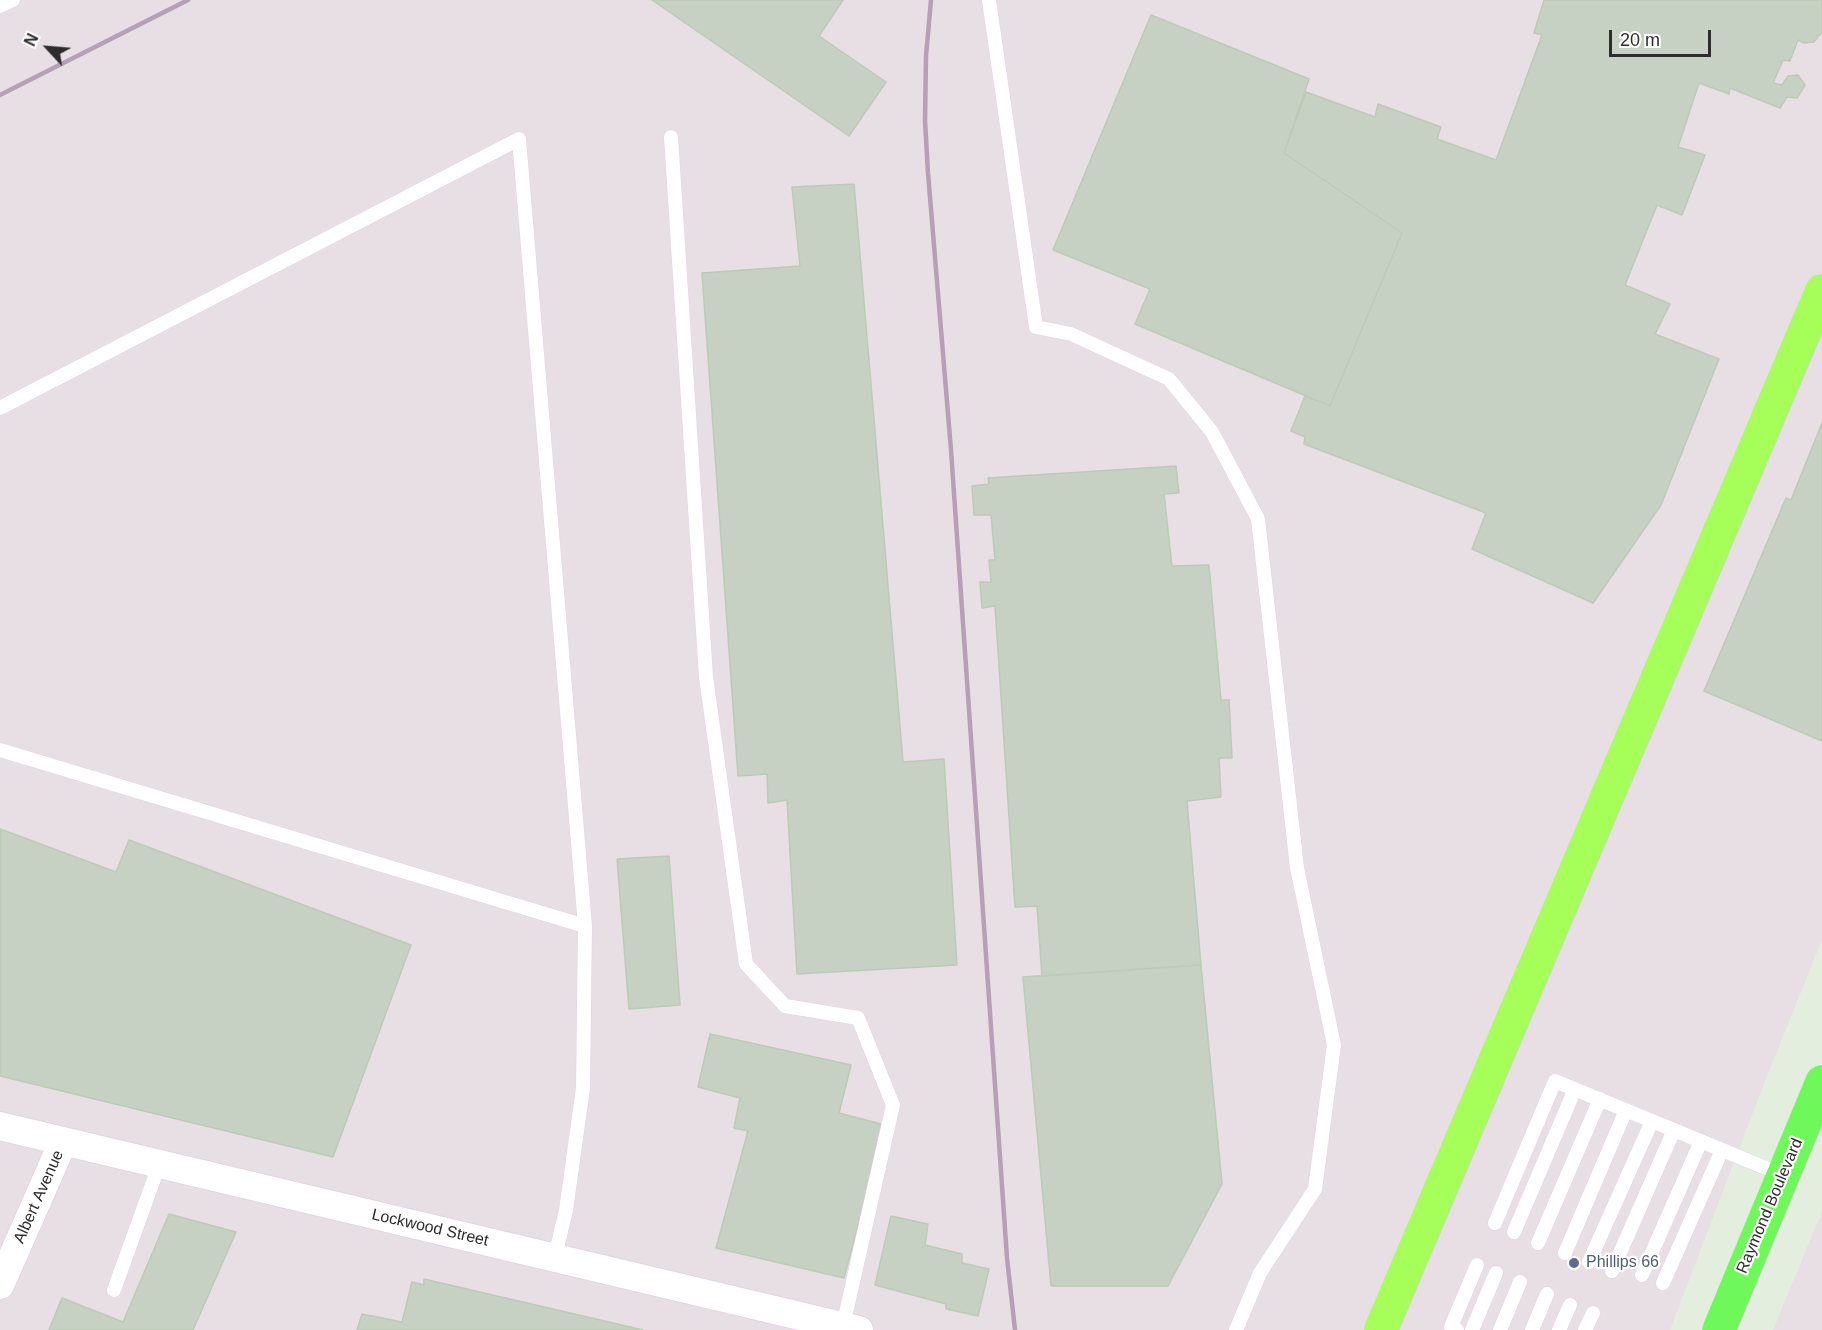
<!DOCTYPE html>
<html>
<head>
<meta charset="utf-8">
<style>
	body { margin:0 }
	#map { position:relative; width:1822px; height:1330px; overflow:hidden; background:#e3eede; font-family:Arial,sans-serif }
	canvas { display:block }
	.north { position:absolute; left:18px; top:18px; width:60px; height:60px; -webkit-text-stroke:4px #fff; paint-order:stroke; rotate:296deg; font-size:16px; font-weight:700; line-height:24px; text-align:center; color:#2c2c2c }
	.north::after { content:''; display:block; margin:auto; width:21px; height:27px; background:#2c2c2c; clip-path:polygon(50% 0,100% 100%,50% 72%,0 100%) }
	.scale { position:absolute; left:1609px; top:30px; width:102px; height:27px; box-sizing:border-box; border:3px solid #2c2c2c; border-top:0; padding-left:8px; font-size:18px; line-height:21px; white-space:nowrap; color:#2c2c2c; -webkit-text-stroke:4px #fff; paint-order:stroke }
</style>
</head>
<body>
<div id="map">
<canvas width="1822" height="1330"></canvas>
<div class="north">N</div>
<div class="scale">20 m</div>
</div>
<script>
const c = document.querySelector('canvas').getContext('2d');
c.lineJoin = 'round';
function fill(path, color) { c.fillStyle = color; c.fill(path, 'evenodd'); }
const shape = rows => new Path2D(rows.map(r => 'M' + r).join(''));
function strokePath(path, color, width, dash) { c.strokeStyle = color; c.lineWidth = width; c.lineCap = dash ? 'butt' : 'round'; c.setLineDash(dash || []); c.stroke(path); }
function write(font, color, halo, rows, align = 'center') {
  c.font = font + ' Arial,sans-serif'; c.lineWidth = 4.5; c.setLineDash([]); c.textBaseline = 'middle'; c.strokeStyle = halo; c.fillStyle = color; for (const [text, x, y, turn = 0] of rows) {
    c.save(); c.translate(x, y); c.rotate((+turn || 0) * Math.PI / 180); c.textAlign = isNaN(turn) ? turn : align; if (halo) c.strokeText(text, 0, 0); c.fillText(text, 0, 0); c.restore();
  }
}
fill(shape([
	[0,0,1822,0,1822,940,1765,1081,1670,1330,0,1330],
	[1822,1211,1822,1330,1773,1330]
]), '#e7dfe4');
const building = shape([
	[652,0,843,0,819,36,886,82,849,136,652,0],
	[1544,0,1822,0,1822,32,1814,42,1804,43,1798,40,1790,61,1783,60,1773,83,1782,85,1788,76,1798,75,1805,85,1797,98,1787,97,1780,108,1730,88,1729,94,1699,83,1678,147,1705,155,1682,215,1657,205,1625,285,1670,304,1655,334,1719,359,1661,505,1593,603,1472,549,1486,513,1304,444,1305,437,1291,431,1305,396,1330,406,1402,233,1284,153,1306,92,1375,117,1378,104,1441,127,1437,139,1496,160,1542,35,1534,33,1544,0],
	[1151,15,1309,79,1284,153,1402,233,1330,406,1135,324,1150,289,1053,250,1151,15],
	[854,184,903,762,944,759,957,965,797,974,787,800,768,803,767,774,738,776,702,273,800,266,792,187,854,184],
	[1822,423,1822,741,1704,691,1786,498,1791,500,1822,423],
	[1176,466,1179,493,1164,494,1172,566,1209,565,1221,700,1229,700,1232,758,1219,758,1221,797,1187,801,1201,965,1042,976,1037,906,1015,907,995,606,982,608,980,582,991,582,989,560,995,560,991,515,974,515,972,486,989,484,988,478,1176,466],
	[0,829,116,872,129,840,411,945,333,1157,0,1076,0,829],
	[669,856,680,1005,629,1009,617,859,669,856],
	[1201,965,1222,1184,1168,1286,1051,1286,1023,977,1201,965],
	[710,1034,851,1065,839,1113,885,1125,844,1278,716,1248,748,1131,734,1128,740,1098,698,1087,710,1034],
	[169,1214,236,1232,193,1330,49,1330,62,1298,123,1322,169,1214],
	[891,1216,928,1224,925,1245,962,1254,962,1263,989,1269,978,1316,946,1309,946,1304,875,1285,891,1216],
	[424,1279,643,1330,357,1330,362,1314,402,1322,412,1282,424,1285,424,1279]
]);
fill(building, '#c7d1c3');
strokePath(building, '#bccab7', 1.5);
const service = shape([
	[989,0,1036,327,1071,334,1169,379,1212,432,1258,519,1297,868,1334,1045,1315,1189,1260,1273,1236,1330],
	[0,6,13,0],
	[671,137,706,677,746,964,785,1006,858,1018,893,1105,843,1326],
	[0,408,519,139,585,926,583,1088,566,1210,555,1257],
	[0,750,585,926],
	[1495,1223,1555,1081,1783,1175],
	[1514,1232,1575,1089],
	[1538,1243,1600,1099],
	[1565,1253,1626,1110],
	[1589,1262,1652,1121],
	[1612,1271,1674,1130],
	[1642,1275,1701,1141],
	[1663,1283,1722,1150],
	[114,1290,159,1165],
	[1457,1330,1451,1327,1477,1265],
	[1472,1330,1496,1273],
	[1500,1330,1520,1282],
	[1532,1330,1547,1294],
	[1559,1330,1570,1305],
	[1585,1330,1593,1313]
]);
const minor = shape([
	[0,1126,859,1330],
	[0,1285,63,1142]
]);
const primary = shape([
	[1719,1330,1822,1082]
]);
const motorway = shape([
	[1381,1330,1822,291]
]);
strokePath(service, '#e4d3e5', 15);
strokePath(minor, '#e4d3e5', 30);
strokePath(primary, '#d1d1d1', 34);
strokePath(motorway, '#d1d1d1', 34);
strokePath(service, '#fff', 14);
strokePath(minor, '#fff', 28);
strokePath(primary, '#6ff85a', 33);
strokePath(motorway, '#a6ff58', 33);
strokePath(shape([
	[931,0,926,56,925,121,928,173,951,450,1007,1258,1015,1330],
	[0,95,188,0]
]), '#b6a0b7', 4.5);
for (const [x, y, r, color] of [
	[1574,1263,6,"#5c6f8a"]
]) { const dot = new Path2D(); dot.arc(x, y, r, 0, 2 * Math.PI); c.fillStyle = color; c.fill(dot); strokePath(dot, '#fff', 2); }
write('16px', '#2c2c2c', '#fff', [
	["Albert Avenue",39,1197,-66],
	["Raymond Boulevard",1770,1206,-67],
	["Lockwood Street",430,1228,13]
]);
write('16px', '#4e5e75', '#fff', [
	["Phillips 66",1586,1263]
], 'left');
</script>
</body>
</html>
